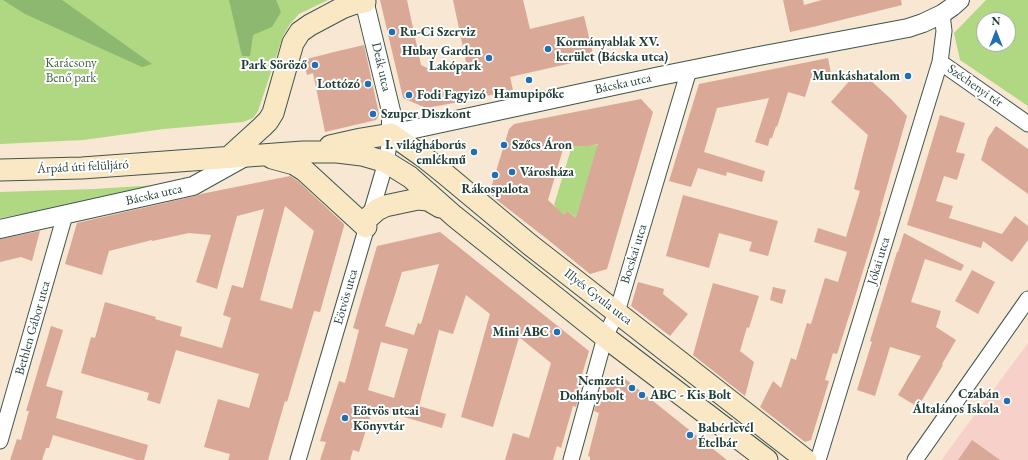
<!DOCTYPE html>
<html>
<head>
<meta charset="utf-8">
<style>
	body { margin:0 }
	#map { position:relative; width:1028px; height:460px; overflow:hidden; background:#f7e7d3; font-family:"EB Garamond",serif }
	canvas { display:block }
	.north { position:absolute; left:976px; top:12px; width:40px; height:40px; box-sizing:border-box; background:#fff; border:1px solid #a5b1ae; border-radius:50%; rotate:0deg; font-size:11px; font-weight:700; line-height:16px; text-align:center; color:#1f3d34 }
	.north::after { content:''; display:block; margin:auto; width:14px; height:18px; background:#1f6fb2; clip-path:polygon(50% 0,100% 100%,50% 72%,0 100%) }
</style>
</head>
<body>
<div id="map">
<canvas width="1028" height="460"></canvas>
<div class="north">N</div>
</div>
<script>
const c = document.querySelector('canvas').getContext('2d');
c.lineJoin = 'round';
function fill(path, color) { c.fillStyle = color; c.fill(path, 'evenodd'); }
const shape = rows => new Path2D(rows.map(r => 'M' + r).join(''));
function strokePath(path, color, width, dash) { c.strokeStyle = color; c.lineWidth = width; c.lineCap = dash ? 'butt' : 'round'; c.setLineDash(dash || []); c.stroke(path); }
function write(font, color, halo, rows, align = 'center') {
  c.font = font + ' "EB Garamond",serif'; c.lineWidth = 4; c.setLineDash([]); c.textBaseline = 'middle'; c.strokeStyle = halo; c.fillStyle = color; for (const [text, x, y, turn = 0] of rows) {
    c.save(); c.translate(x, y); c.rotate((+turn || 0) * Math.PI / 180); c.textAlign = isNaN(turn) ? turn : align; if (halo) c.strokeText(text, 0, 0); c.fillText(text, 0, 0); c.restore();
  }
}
fill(shape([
	[1028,343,1028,460,942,460,942,459]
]), '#f7d0c9');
fill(shape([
	[0,0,328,0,299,14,290,24,283,36,258,111,253,118,243,122,164,129,83,140,0,144],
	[986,0,1028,0,1028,106,960,60,954,33],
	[984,20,1008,20,1008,44,984,44],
	[585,133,589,146,607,143,583,223,567,211,562,218,554,213,556,207,554,205,572,146],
	[174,184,84,203,0,218,0,192,94,189]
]), '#b0d781');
fill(shape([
	[3,0,62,0,152,64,142,67,25,14],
	[229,0,276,0,281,12,272,27,253,35,250,56,242,56]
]), '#8cb86f');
fill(shape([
	[380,0,407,0,421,65,431,70,466,62,453,0,523,0,530,29,584,16,594,58,510,77,513,90,465,101,426,108,403,98],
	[783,0,803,0,804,5,822,0,901,0,902,5,817,26,790,32],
	[364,45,379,114,378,117,376,120,325,132,313,73,307,75,303,60,334,52],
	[828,58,831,74,811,78,805,97,788,92,777,127,776,126,772,138,770,138,768,146,755,142,769,98,717,108,704,152,765,171,762,182,727,172,726,176,698,168,691,187,669,181,699,84],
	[859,70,891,99,907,116,880,211,881,212,851,310,837,354,833,353,825,380,829,381,811,440,805,442,760,407,773,381,781,388,791,358,796,360,807,323,811,324,825,278,838,282,847,252,814,242,818,228,846,237,860,191,854,189,868,135,831,102],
	[641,99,653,112,607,269,590,274,547,239,493,197,490,191,509,129,514,124],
	[598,144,576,218,567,211,564,215,548,200,564,146,590,146],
	[940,115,965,123,956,152,965,154,957,180,944,176,936,201,953,206,949,218,1002,234,1015,216,1028,226,1028,240,1012,262,983,241,981,248,907,225],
	[996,126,1028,149,1028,194,981,160,988,138],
	[290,176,298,181,344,224,344,226,320,312,314,311,287,402,285,401,268,460,228,460,230,454,204,447,218,399,249,408,259,374,176,350,160,404,147,400,149,393,81,373,91,337,95,338,105,302,156,317,155,319,182,327,180,336,222,348,231,318,223,315,232,285,243,288,264,209,237,216,217,289,196,282,211,235,189,233,152,241,152,240,109,251,102,275,65,264,77,223,195,196,201,194],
	[285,206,314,231,292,309,260,300],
	[683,195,778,221,768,256,749,251,752,242,719,233,709,268,666,256],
	[40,231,32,261,21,257,0,262,0,239],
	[440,232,589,351,578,388,581,389,576,407,573,406,561,448,557,446,553,460,505,460,513,433,529,438,551,363,519,337,493,427,461,417,490,314,466,295,453,334,439,330,419,406,446,414,442,428,373,408,359,452,353,450,350,460,320,460,326,442,320,441,339,381,345,383,359,330,353,328,377,246],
	[439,264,421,324,418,323,414,335,385,326,402,272],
	[381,342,408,349,394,398,368,390],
	[904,233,964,265,961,271,925,259,911,302,941,311,936,327,956,340,942,364,943,365,918,407,898,395,921,356,890,347,875,396,857,390,872,342,870,341,897,252,898,252],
	[972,270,995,282,978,314,955,301],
	[638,282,664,289,663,294,688,314,670,336,631,306],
	[713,283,759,296,749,328,747,327,740,351,754,362,745,396,693,355],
	[773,287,786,290,782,304,770,300],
	[51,326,63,330,46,386,63,391,56,418,148,445,144,460,137,460,53,435,49,448,46,448,42,460,10,460,17,439,21,440,29,411,26,411],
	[624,378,727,460,590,460,590,457,588,456,599,413,594,411,599,394,604,396,608,382],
	[972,440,1000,460,958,460]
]), '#daa897');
const minor = shape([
	[942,14,944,31,940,62,1028,124],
	[0,441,65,215],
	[298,460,386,162,391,134],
	[571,460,605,337,617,312,689,70],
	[818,460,940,62],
	[915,460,1028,299]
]);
const tertiary = shape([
	[364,0,391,111,391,134,660,76,759,56,908,28,923,23,942,14,952,7,960,0],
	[0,229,193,186,245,157]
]);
const secondary = shape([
	[330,146,361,139,391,134,425,158,445,174,529,244,806,460],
	[229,157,262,127,268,121,273,113,293,43,300,32,310,25,342,8,353,4,365,2],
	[272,158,294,164,305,171,366,227],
	[0,170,82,168,303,152,337,152,362,155,386,162,410,177,454,216,605,337,767,460],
	[369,217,377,210,385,206,418,199,428,200,440,207]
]);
strokePath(minor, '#3f564c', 17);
strokePath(tertiary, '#3f564c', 20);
strokePath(secondary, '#3f564c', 23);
strokePath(minor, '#fff', 15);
strokePath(tertiary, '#fff', 18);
strokePath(secondary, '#fae7c3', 21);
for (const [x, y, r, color] of [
	[392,32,4,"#1f6fb2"],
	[548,49,4,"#1f6fb2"],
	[489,58,4,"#1f6fb2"],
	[315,65,4,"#1f6fb2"],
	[908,76,4,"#1f6fb2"],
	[529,80,4,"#1f6fb2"],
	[368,84,4,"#1f6fb2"],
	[409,95,4,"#1f6fb2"],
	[373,114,4,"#1f6fb2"],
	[504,145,4,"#1f6fb2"],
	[474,152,4,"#1f6fb2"],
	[512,172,4,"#1f6fb2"],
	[495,175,4,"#1f6fb2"],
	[557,332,4,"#1f6fb2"],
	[632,388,4,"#1f6fb2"],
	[642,395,4,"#1f6fb2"],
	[1007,401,4,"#1f6fb2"],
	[345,418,4,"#1f6fb2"],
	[690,435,4,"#1f6fb2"]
]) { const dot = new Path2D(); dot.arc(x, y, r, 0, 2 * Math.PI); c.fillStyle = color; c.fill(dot); strokePath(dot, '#fff', 1.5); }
write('bold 13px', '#1f3d34', '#fff', [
	["Ru-Ci Szerviz",400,32],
	["Kormányablak XV.",556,42],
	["kerület (Bácska utca)",556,57],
	["Hubay Garden",481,51,"right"],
	["Lakópark",481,66,"right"],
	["Park Söröző",307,65,"right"],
	["Munkáshatalom",900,76,"right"],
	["Lottózó",360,84,"right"],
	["Hamupipőke",529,94,"center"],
	["Fodi Fagyizó",417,95],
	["Szuper Diszkont",381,114],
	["I. világháborús",466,145,"right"],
	["emlékmű",466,160,"right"],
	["Szőcs Áron",512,145],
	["Városháza",520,172],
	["Rákospalota",495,189,"center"],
	["Mini ABC",549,332,"right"],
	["Nemzeti",624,381,"right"],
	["Dohánybolt",624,396,"right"],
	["Czabán",999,394,"right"],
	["Általános Iskola",999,409,"right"],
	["ABC - Kis Bolt",650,395],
	["Eötvös utcai",353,411],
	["Könyvtár",353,426],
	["Babérlevél",698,428],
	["Ételbár",698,443]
], 'left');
write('13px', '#436447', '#fff', [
	["Karácsony",71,63],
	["Benő park",71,78]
]);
write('13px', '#1f3d34', '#fff', [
	["Deák utca",381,67,77],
	["Bácska utca",623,84,-12],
	["Széchenyi tér",975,86,35],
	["Árpád úti felüljáró",83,167,-3],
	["Bácska utca",154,195,-13],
	["Bocskai utca",634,254,-73],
	["Jókai utca",879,261,-73],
	["Eötvös utca",346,297,-74],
	["Illyés Gyula utca",598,297,38],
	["Bethlen Gábor utca",33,328,-74]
]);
</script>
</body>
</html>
